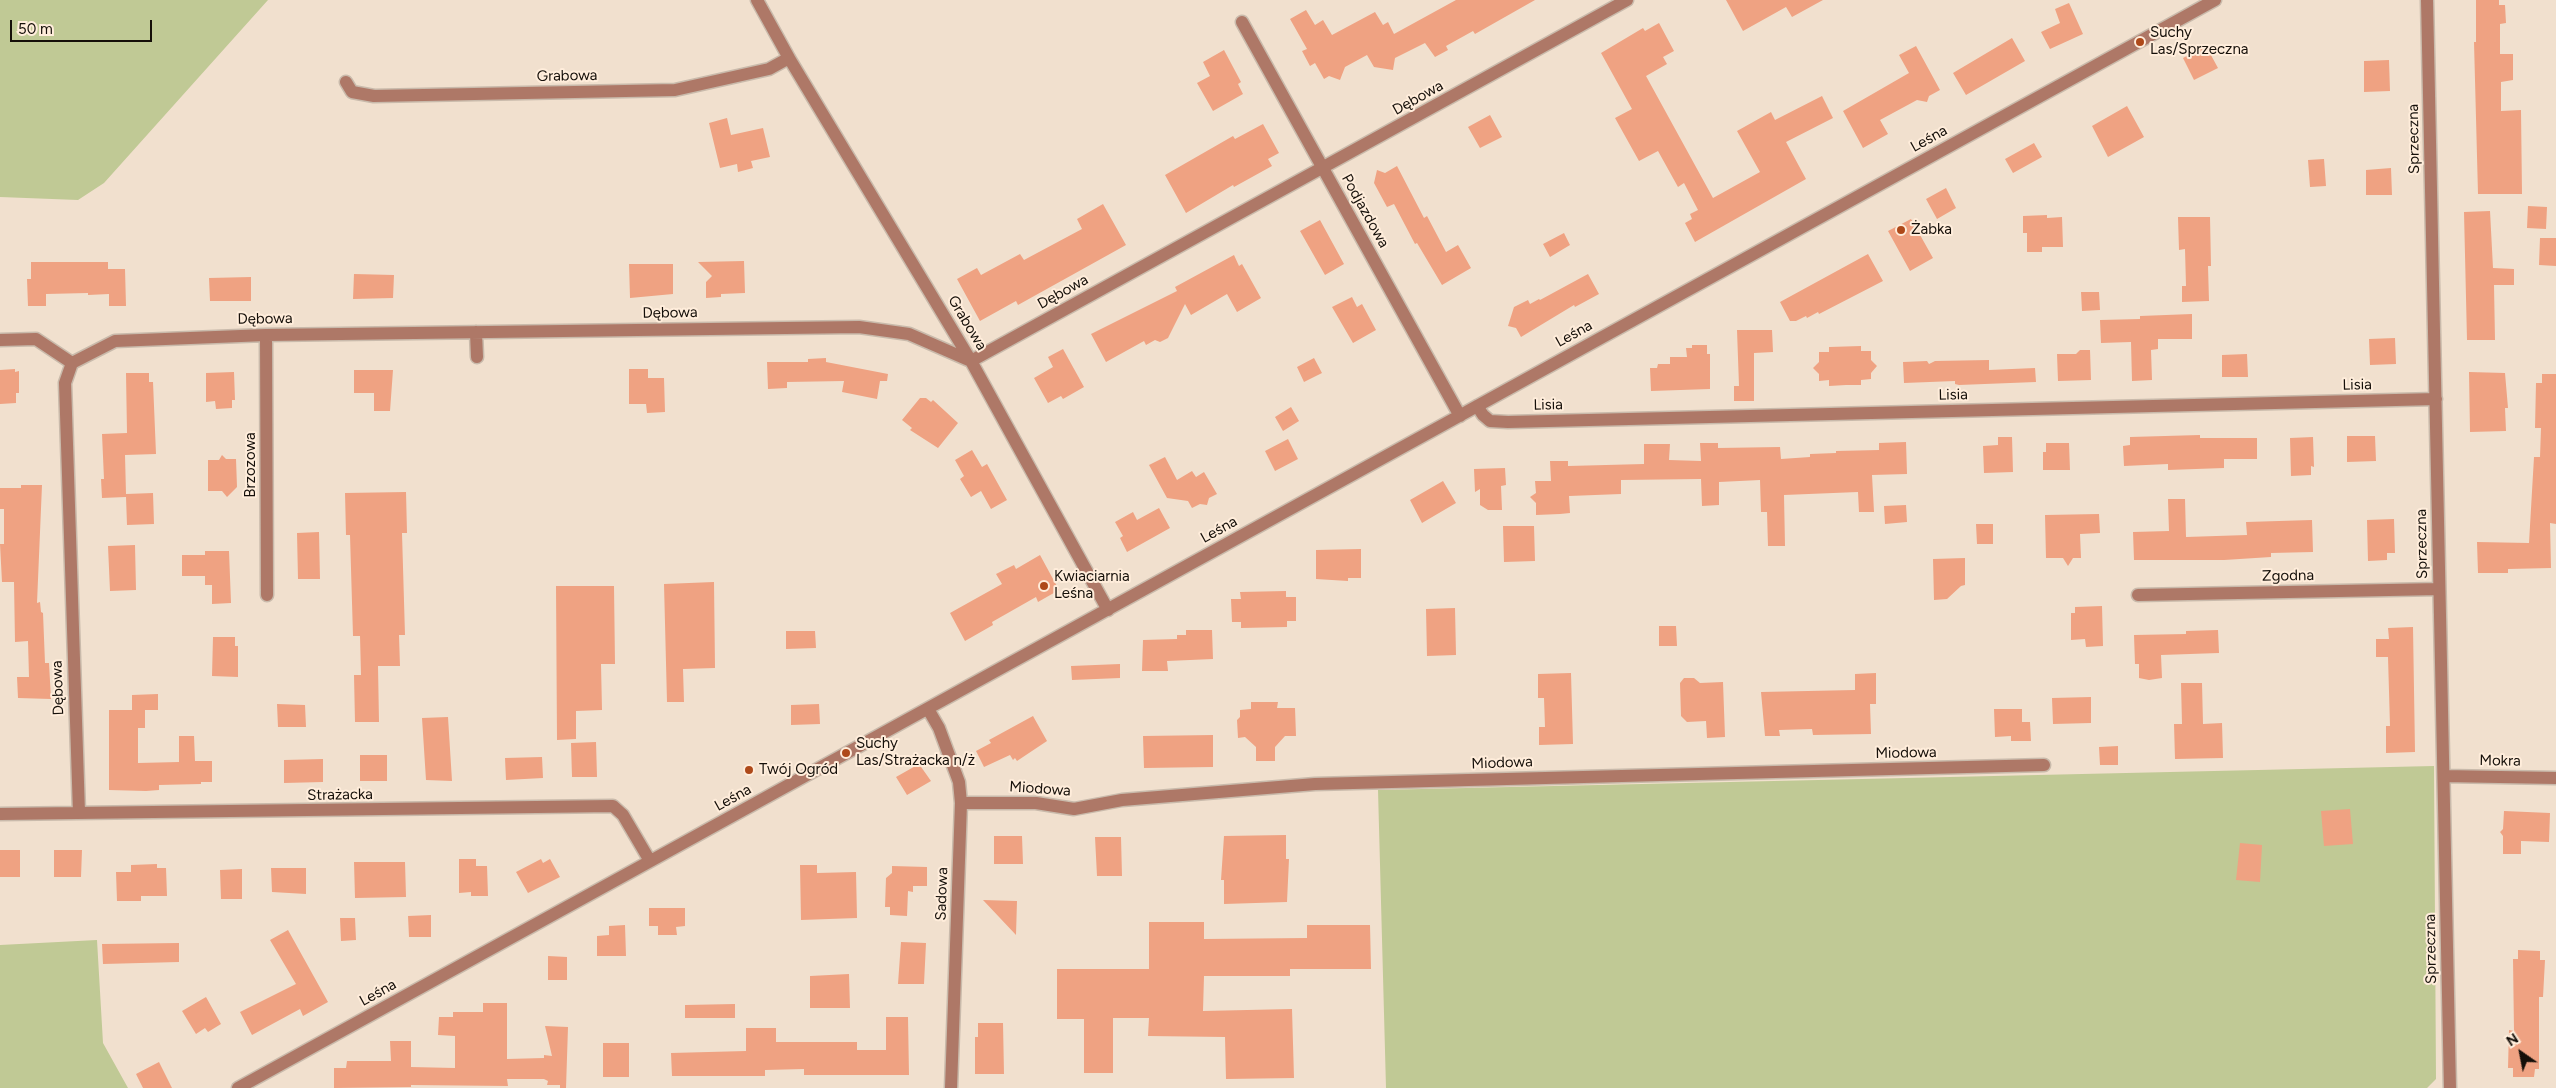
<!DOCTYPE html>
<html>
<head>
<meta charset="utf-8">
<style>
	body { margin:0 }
	#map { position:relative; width:2556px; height:1088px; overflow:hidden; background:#f1e0ce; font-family:Figtree,sans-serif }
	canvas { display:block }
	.north { position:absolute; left:2496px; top:1028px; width:50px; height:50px; -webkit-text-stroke:4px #ffeddb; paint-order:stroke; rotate:327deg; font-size:14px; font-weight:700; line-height:20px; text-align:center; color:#150f09 }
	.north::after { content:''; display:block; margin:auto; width:18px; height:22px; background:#150f09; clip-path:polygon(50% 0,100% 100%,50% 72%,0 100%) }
	.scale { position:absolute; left:10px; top:20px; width:142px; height:22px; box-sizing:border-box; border:2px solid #150f09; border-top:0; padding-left:6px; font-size:15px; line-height:18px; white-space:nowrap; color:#150f09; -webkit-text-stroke:4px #ffeddb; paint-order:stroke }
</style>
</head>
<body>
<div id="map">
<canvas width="2556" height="1088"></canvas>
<div class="north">N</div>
<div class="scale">50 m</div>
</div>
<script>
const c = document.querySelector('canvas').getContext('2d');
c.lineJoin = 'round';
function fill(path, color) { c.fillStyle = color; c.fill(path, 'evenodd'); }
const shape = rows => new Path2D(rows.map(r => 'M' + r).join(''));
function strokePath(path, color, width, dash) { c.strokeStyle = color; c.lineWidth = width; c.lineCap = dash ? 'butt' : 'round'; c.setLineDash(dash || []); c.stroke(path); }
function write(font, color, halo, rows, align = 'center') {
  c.font = font + ' Figtree,sans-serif'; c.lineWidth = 4; c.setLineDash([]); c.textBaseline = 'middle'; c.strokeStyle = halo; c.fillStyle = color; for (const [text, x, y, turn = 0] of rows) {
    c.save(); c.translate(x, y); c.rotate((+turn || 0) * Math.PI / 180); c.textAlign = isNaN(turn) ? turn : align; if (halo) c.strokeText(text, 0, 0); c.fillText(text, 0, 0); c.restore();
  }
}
fill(shape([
	[0,0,268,0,104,183,78,200,0,197],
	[2434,766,2436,1079,2427,1088,1386,1088,1378,790],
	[97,940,103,1043,128,1088,0,1088,0,945]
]), '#c0c995');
fill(shape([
	[1456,0,1535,0,1475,34,1473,31,1446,46,1448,50,1435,57,1425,43,1395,58,1393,70,1374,67,1367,55,1345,67,1340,80,1329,76,1324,79,1315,63,1310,66,1302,51,1307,49,1290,19,1306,10,1315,25,1323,20,1332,35,1375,12,1383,25,1388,22,1394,34],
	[1726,0,1823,0,1792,17,1786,7,1743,31],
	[2476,0,2499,0,2499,5,2505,5,2506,23,2500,24,2500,54,2513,54,2513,80,2501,82,2501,111,2521,110,2522,194,2478,194,2474,42,2476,42],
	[2069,3,2083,34,2050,49,2041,32,2060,23,2055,9],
	[1659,23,1674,51,1663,57,1667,64,1646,76,1713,198,1760,172,1737,131,1771,112,1775,120,1822,96,1833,118,1786,142,1806,179,1695,242,1685,223,1692,219,1690,214,1698,210,1684,183,1678,187,1658,151,1639,161,1615,118,1632,109,1601,53,1643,28,1645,31],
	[2012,38,2025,61,1966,95,1953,73],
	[1916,46,1940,90,1929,96,1927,102,1917,100,1880,120,1888,134,1863,148,1843,111,1909,73,1899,55],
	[2206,46,2218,68,2194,80,2183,58],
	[1224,50,1241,82,1238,84,1243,94,1213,111,1197,83,1210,76,1203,62],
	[2389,60,2390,91,2364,92,2364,61],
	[2127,106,2144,137,2108,157,2092,126],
	[1490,115,1502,137,1480,148,1468,127],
	[727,118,731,135,763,128,770,157,751,161,753,168,738,172,737,164,720,168,709,123],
	[1263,124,1279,153,1268,159,1272,166,1234,187,1233,185,1186,213,1165,175,1233,136,1235,139],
	[2034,143,2042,157,2013,173,2005,159],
	[2324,159,2326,186,2310,187,2308,160],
	[1397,166,1424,218,1427,216,1446,252,1458,245,1471,268,1442,285,1417,243,1415,244,1394,204,1387,207,1374,183,1377,170,1385,173],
	[2391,168,2392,195,2366,195,2366,170],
	[1946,188,1956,208,1937,219,1926,199],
	[1103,204,1126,245,1018,305,1016,301,980,321,957,279,977,268,981,275,1020,254,1024,260,1082,229,1077,219],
	[2528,206,2547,207,2546,229,2527,228],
	[2490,211,2493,268,2514,269,2514,285,2494,285,2495,340,2467,340,2464,212],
	[2047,215,2047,218,2062,217,2063,247,2042,247,2042,252,2027,252,2027,233,2023,233,2023,216],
	[2178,217,2210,217,2211,266,2208,266,2209,301,2182,302,2182,286,2186,286,2185,249,2179,250],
	[1911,219,1933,258,1910,271,1888,231],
	[1320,220,1344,264,1325,275,1300,231],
	[1564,233,1570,245,1550,257,1543,244],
	[2540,238,2556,238,2556,266,2539,265],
	[1868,254,1883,281,1819,314,1818,312,1807,318,1806,316,1796,321,1790,321,1780,302],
	[1234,255,1239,266,1242,264,1261,298,1237,312,1227,294,1191,315,1185,304,1168,338,1160,342,1155,340,1146,345,1144,341,1106,362,1091,334,1177,291,1175,287],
	[744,261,745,293,721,294,721,297,706,298,706,282,712,276,698,262],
	[31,262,108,262,108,269,125,269,126,306,109,306,109,294,88,295,88,293,46,294,46,306,28,306,27,279,31,279],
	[629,264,673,264,673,294,630,298],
	[354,274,394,275,393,298,353,299],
	[1588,274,1599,294,1575,307,1574,305,1521,337,1516,328,1508,326,1514,307,1528,300,1530,304,1539,299,1540,300],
	[251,277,251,301,210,301,209,278],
	[2081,292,2099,292,2100,310,2082,311],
	[1352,297,1357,307,1362,304,1376,330,1353,343,1332,307],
	[2192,314,2192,339,2158,339,2158,349,2151,350,2152,380,2132,381,2131,342,2101,343,2100,320,2140,319,2140,316],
	[1737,330,1772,330,1773,352,1754,353,1754,401,1734,401,1734,386,1739,386],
	[2395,338,2396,364,2370,365,2369,339],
	[1692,345,1707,345,1707,354,1710,354,1710,389,1651,391,1650,368,1657,368,1658,364,1670,364,1670,357,1687,357,1686,348,1692,348],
	[1861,346,1861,351,1871,351,1871,360,1877,366,1871,373,1871,379,1861,380,1861,385,1846,385,1829,386,1829,380,1819,381,1819,374,1813,368,1819,362,1819,352,1829,352,1829,347],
	[1063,349,1084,387,1063,399,1061,396,1048,403,1034,378,1053,367,1048,357],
	[2080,350,2090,350,2091,380,2058,381,2057,354,2076,354],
	[2247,354,2248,377,2222,377,2222,355],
	[826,358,826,362,888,374,887,381,880,381,877,399,842,392,844,381,787,382,787,388,768,389,767,362,808,362,808,359],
	[1314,358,1322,373,1304,382,1297,367],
	[1989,360,1989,370,2035,368,2036,382,1959,385,1955,384,1955,381,1904,383,1903,362,1927,361,1929,364,1935,361],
	[15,369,15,372,19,371,19,393,16,393,16,403,0,404,0,370],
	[629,369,648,369,648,378,664,378,665,412,647,413,646,404,629,404],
	[354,370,393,370,390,411,374,411,374,393,354,393],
	[234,372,235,400,232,400,232,408,216,409,215,401,206,402,206,373],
	[2469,372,2505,373,2508,408,2505,408,2506,431,2470,432],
	[126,373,149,373,149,382,153,382,156,454,125,455,126,494,153,493,154,524,127,525,126,497,102,498,101,479,104,479,102,434,127,433],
	[2542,374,2556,374,2556,524,2550,523,2551,568,2508,569,2508,573,2478,573,2477,542,2529,543,2534,457,2540,457,2541,428,2535,428,2536,383,2542,383],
	[920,398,926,398,931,402,933,400,958,423,938,448,910,430,912,428,902,420],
	[1291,407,1299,421,1283,431,1275,417],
	[2200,435,2200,438,2257,438,2257,459,2224,459,2224,468,2168,470,2168,464,2124,466,2123,446,2130,445,2130,437],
	[2347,436,2375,436,2376,461,2347,462],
	[1998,437,2012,437,2013,472,1984,473,1983,446,1998,445],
	[2313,437,2314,467,2311,466,2311,475,2291,476,2290,438],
	[1288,439,1298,459,1275,471,1265,451],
	[1906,442,1907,474,1872,475,1874,512,1859,512,1858,492,1784,495,1785,546,1768,546,1767,512,1761,512,1760,480,1719,482,1719,505,1702,506,1701,479,1621,480,1621,494,1569,496,1570,513,1560,514,1536,515,1536,503,1530,497,1536,493,1535,481,1551,481,1550,461,1568,461,1568,466,1644,464,1644,444,1670,444,1669,460,1701,461,1700,443,1718,443,1718,448,1780,447,1781,459,1810,457,1810,454,1836,453,1836,451,1879,450,1879,443],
	[2046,443,2069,443,2070,470,2043,470,2043,452,2046,452],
	[972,450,982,467,987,464,1007,500,991,509,981,491,971,497,960,479,964,476,955,460],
	[222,455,226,459,236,459,237,487,227,497,222,491,208,491,208,460,219,460],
	[1165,457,1177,480,1192,471,1196,477,1204,472,1217,494,1209,498,1207,505,1200,504,1192,508,1188,501,1167,498,1149,465],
	[1505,468,1506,485,1501,486,1502,510,1488,510,1480,505,1480,489,1475,492,1474,469],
	[1443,481,1456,503,1422,523,1410,500],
	[21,485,42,485,37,603,40,602,41,612,43,613,45,663,49,663,51,699,18,698,17,677,29,677,28,641,15,642,14,582,2,582,0,544,4,544,4,509,0,509,0,488,21,488],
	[406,492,407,533,402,533,405,635,399,635,400,666,378,666,379,722,355,722,354,675,361,675,360,636,353,636,350,535,346,535,345,493],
	[2168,499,2185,499,2186,537,2247,535,2246,522,2312,520,2313,552,2271,553,2271,557,2224,560,2134,560,2133,532,2169,531],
	[1906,505,1907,522,1885,524,1884,506],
	[1159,508,1170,528,1127,552,1120,538,1123,536,1115,522,1133,512,1137,520],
	[2099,514,2100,533,2080,534,2081,558,2073,558,2068,566,2063,558,2046,558,2045,515],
	[2394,519,2395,553,2387,553,2387,560,2368,561,2367,520],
	[1976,524,1993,524,1993,544,1977,544],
	[1503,526,1534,526,1535,561,1504,562],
	[319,532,320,579,298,579,297,533],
	[135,545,136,590,110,591,108,546],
	[1361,549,1361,578,1348,578,1348,581,1316,579,1316,550],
	[205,551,229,551,231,603,212,604,212,585,205,585,205,576,182,576,182,555,205,555],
	[1040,555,1059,590,1038,602,1036,597,992,622,993,625,965,641,950,613,1002,584,996,574,1014,565,1016,569],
	[1965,558,1965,585,1961,586,1947,599,1934,600,1933,559],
	[714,582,715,668,683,669,684,702,667,702,664,584],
	[556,586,614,586,615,664,601,664,602,710,576,711,576,739,557,740],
	[1286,591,1286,597,1296,597,1296,621,1287,621,1287,627,1241,628,1241,622,1232,622,1231,599,1241,599,1240,592],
	[2102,606,2103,646,2086,647,2085,639,2071,640,2071,613,2075,613,2075,607],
	[1455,608,1456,655,1427,656,1426,609],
	[1659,626,1676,626,1677,646,1659,646],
	[2413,627,2415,752,2386,753,2386,726,2390,726,2388,657,2376,657,2376,639,2389,639,2388,628],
	[1186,630,1212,630,1213,659,1167,661,1168,671,1142,671,1143,640,1177,639,1177,635,1186,635],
	[2218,630,2219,653,2161,655,2162,678,2149,680,2139,678,2139,664,2135,664,2134,635,2186,634,2186,631],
	[786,631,815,631,816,648,786,649],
	[213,637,235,637,235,646,238,646,238,677,212,676],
	[1120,664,1120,678,1072,680,1071,666],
	[1571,673,1573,744,1539,745,1539,727,1545,727,1544,698,1538,698,1538,674],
	[1876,673,1876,704,1870,704,1871,734,1813,735,1812,729,1779,730,1780,736,1765,736,1761,692,1855,690,1855,674],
	[1684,678,1694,678,1700,683,1723,682,1725,737,1707,738,1706,721,1687,722,1681,716,1680,683],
	[2181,683,2202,683,2203,724,2222,723,2223,758,2175,759,2174,724,2182,724],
	[158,694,158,710,145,710,145,728,138,728,138,763,179,762,179,736,194,736,195,761,212,761,212,782,201,782,201,784,159,785,159,790,146,791,109,790,109,710,132,710,132,695],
	[2091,697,2091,723,2053,724,2052,698],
	[1251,702,1278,702,1277,708,1295,708,1296,736,1285,736,1275,747,1275,761,1256,761,1256,747,1245,737,1238,738,1237,720,1240,717,1240,710,1251,709],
	[277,704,305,705,306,727,278,727],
	[819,704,820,724,791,725,791,705],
	[1994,709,2022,709,2022,722,2030,722,2031,741,2011,741,2011,736,1995,737],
	[1033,716,1047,741,1017,761,1015,758,1013,760,1010,755,984,767,976,751,991,743,989,740],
	[448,717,452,781,426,780,422,718],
	[1213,735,1213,767,1144,768,1143,736],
	[596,742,597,777,572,777,571,743],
	[2118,746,2118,765,2100,765,2099,747],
	[360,755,387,755,387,781,360,781],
	[542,757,543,778,506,780,505,758],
	[323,759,323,782,284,783,284,760],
	[919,764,931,781,907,795,896,777],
	[2350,809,2353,844,2324,846,2321,811],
	[2504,811,2550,813,2549,842,2521,841,2521,854,2503,854,2503,836,2500,832,2503,829],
	[1286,835,1286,859,1289,859,1287,902,1224,904,1224,880,1221,880,1224,836],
	[994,836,1022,836,1023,864,994,864],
	[1095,837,1121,837,1122,876,1097,876],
	[2240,843,2262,845,2260,882,2236,880],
	[0,850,20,850,20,877,0,877],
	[54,850,82,850,81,877,54,877],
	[459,859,476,859,476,866,487,866,488,896,471,896,471,892,459,893],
	[541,859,543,863,550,859,560,877,528,893,516,872],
	[354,862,405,862,406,897,355,898],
	[157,864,157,868,166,868,167,896,141,896,141,901,117,901,116,872,131,872,131,865],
	[800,865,817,865,817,873,856,872,857,918,801,920],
	[892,866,927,867,927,886,913,886,913,892,908,891,907,916,890,915,890,907,885,907,886,878,892,873],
	[271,868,306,868,306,894,272,892],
	[242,869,242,899,221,899,220,870],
	[983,900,1017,901,1016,935],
	[649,908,685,908,685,926,676,927,677,935,658,935,658,926,649,926],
	[431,915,431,937,409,937,408,916],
	[340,918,355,918,356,940,341,941],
	[1149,922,1204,922,1204,939,1307,938,1307,925,1370,925,1371,969,1290,969,1290,976,1204,976,1203,1011,1292,1009,1294,1078,1226,1079,1225,1037,1148,1036,1149,1018,1113,1018,1113,1073,1084,1073,1084,1019,1057,1019,1057,969,1149,969],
	[625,925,626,956,597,956,597,936,609,935,609,926],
	[288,930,328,1002,303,1016,300,1009,252,1035,240,1012,296,984,270,940],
	[901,942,926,943,924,984,898,984],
	[179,943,179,962,103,964,102,944],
	[2518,950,2540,951,2540,960,2545,960,2543,997,2539,997,2539,1069,2535,1069,2534,1077,2513,1077,2513,1068,2508,1068,2509,1030,2514,1031,2513,959,2518,959],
	[548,956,567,957,567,980,548,980],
	[849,974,850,1008,810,1008,810,976],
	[206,997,221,1024,208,1032,205,1028,196,1034,182,1011],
	[483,1003,507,1003,507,1059,544,1058,544,1055,552,1056,545,1026,568,1027,566,1088,560,1088,560,1085,547,1085,548,1081,544,1079,507,1079,508,1086,411,1085,411,1087,334,1088,334,1068,346,1068,347,1061,391,1061,390,1041,411,1041,411,1067,455,1068,455,1036,438,1035,439,1017,453,1017,453,1012,483,1012],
	[735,1004,735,1018,685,1018,685,1005],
	[886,1017,908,1017,909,1075,804,1075,804,1069,765,1070,765,1076,672,1076,671,1053,746,1051,746,1028,776,1028,776,1042,857,1042,857,1050,886,1050],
	[978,1023,1003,1023,1004,1074,975,1074,975,1037,978,1037],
	[603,1043,629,1043,629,1077,603,1077],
	[159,1062,172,1088,143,1088,136,1074]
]), '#efa282');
const minor = shape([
	[757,0,789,58,971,361,1108,610],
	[2427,0,2450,1088],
	[1242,22,1460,416],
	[346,82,352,92,374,96,675,90,769,69,789,58],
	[476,332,477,357],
	[266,335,267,595],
	[0,340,36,339,72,363],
	[1477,406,1483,415,1490,421,1508,422,2436,399],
	[2138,595,2439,589],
	[928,709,939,728,959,782,961,803,951,1088],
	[2444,776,2556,778],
	[961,803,1036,803,1074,809,1122,800,1315,784,2044,765],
	[79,813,65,383,72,363,115,341,266,335,859,327,909,334,971,361,1627,0],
	[0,814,613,806,623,815,650,861],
	[238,1088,2215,0]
]);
strokePath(minor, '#c9baab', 15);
strokePath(minor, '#ae7867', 12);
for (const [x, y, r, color] of [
	[2140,42,5,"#ae4919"],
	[1901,230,5,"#ae4919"],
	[1044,586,5,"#ae4919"],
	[846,753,5,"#ae4919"],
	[749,770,5,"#ae4919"]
]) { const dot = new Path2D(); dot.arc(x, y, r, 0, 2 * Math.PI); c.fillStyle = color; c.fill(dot); strokePath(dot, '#ffeddb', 2); }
write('15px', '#150f09', '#ffeddb', [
	["Suchy",2150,33],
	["Las/Sprzeczna",2150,50],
	["Żabka",1911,230],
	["Kwiaciarnia",1054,577],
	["Leśna",1054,594],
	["Suchy",856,744],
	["Las/Strażacka n/ż",856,761],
	["Twój Ogród",759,770]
], 'left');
write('15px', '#150f09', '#ffeddb', [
	["Grabowa",567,76,-1],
	["Dębowa",1418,98,-29],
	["Leśna",1929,139,-29],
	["Sprzeczna",2414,139,-91],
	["Podjazdowa",1365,211,61],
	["Dębowa",1063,292,-29],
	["Dębowa",670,313,-1],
	["Dębowa",265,319,-1],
	["Grabowa",967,323,59],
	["Leśna",1574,334,-29],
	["Lisia",2357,385,-1],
	["Lisia",1953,395,-1],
	["Lisia",1548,405,-1],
	["Brzozowa",251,465,-90],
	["Leśna",1219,530,-29],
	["Sprzeczna",2422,544,-91],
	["Zgodna",2288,576,-1],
	["Dębowa",58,688,-92],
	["Miodowa",1906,753,-1],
	["Mokra",2500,761,1],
	["Miodowa",1502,763,-2],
	["Miodowa",1040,789,4],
	["Strażacka",340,795,-1],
	["Leśna",733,798,-29],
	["Sadowa",942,894,-88],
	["Sprzeczna",2431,949,-91],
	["Leśna",378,993,-29]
]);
</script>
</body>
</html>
